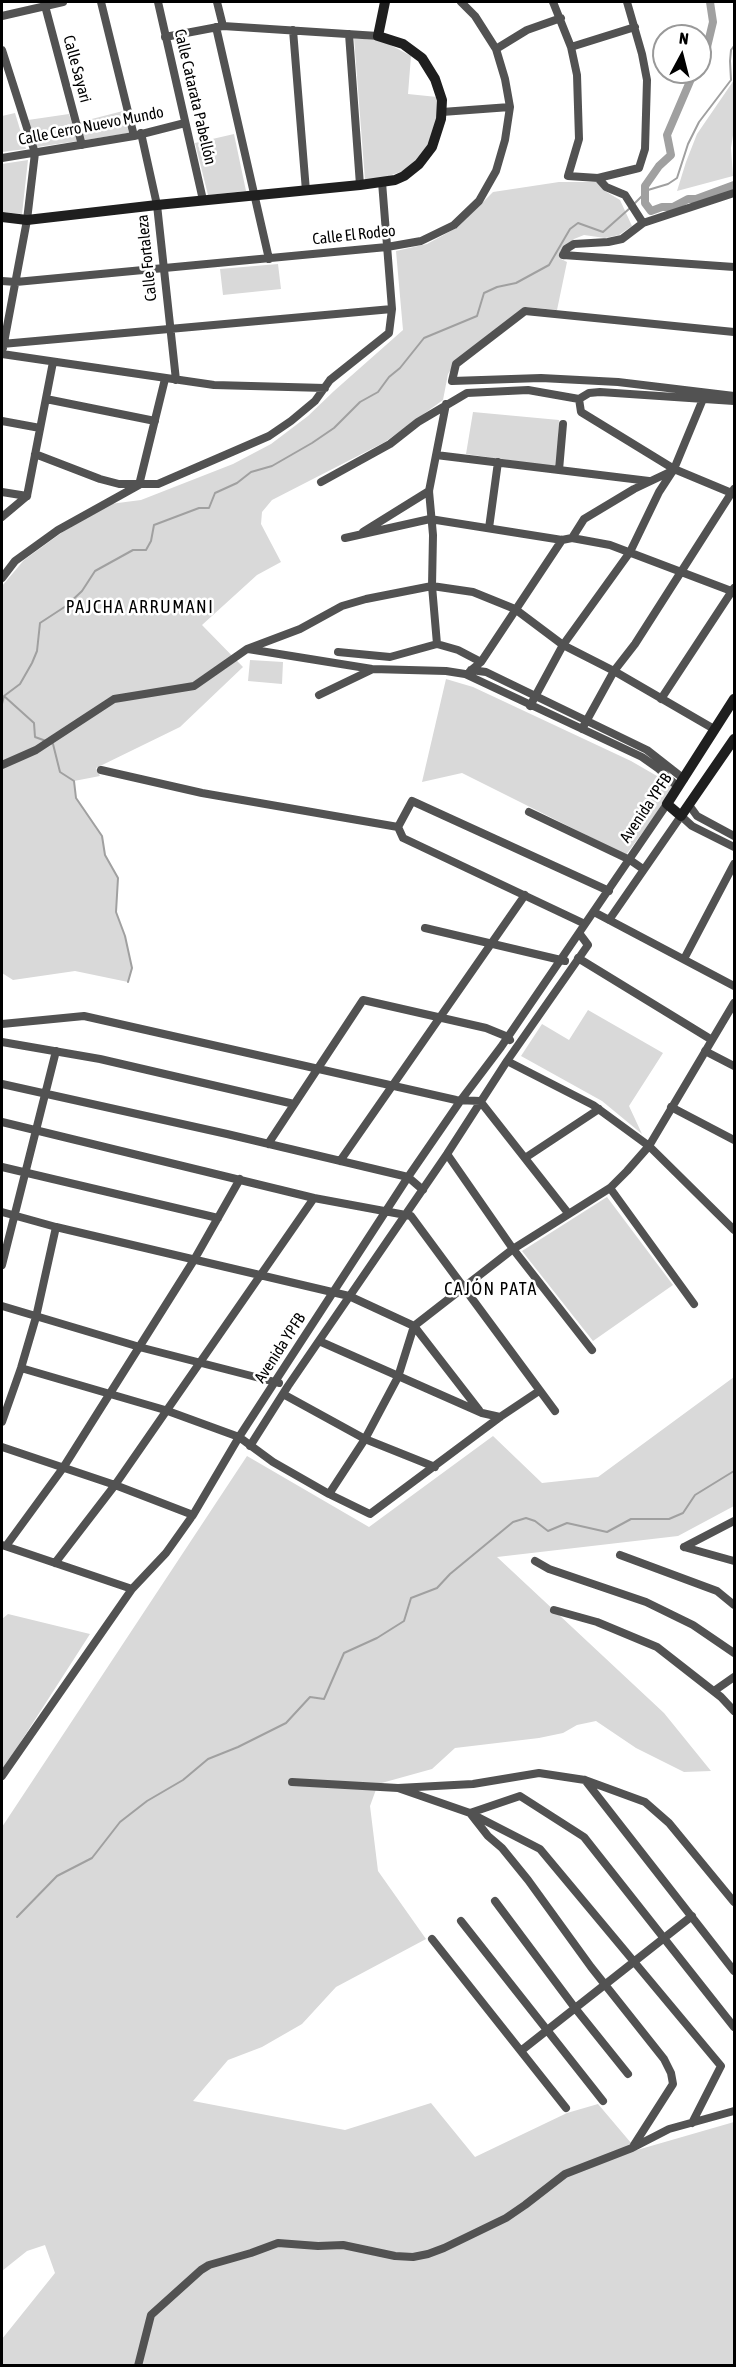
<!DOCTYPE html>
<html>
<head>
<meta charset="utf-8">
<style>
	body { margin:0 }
	#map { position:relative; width:736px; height:2367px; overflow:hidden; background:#fff; font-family:"Asap Condensed",sans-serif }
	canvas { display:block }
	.frame { position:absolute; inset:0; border:3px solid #000; pointer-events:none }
	.north { position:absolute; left:652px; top:24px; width:60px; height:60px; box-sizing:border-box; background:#fff; border:2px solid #999; border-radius:50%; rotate:7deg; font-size:16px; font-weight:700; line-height:24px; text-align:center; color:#000 }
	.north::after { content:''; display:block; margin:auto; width:21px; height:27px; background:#000; clip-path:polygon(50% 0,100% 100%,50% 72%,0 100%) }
</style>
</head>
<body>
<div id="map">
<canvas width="736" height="2367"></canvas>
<div class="frame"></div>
<div class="north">N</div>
</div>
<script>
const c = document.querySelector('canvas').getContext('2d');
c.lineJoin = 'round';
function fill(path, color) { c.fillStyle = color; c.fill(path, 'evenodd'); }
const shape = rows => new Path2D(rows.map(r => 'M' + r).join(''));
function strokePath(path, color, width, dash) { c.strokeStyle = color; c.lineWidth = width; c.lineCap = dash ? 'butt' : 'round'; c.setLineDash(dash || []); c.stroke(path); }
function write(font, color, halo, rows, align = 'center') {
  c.font = font + ' "Asap Condensed",sans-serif'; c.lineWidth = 5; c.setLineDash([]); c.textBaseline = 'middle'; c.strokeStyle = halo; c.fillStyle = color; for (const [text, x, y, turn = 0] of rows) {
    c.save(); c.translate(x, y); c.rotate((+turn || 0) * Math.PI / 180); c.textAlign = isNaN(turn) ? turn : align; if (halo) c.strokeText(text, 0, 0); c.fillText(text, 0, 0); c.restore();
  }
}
fill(shape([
	[354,38,383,41,411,56,408,94,437,97,439,107,430,144,417,160,403,171,386,177,365,180],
	[734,80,734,129,731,148,733,176,677,191,686,162,697,134],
	[123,111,129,133,85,140,80,122],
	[15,113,26,149,2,152,2,116],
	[69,114,78,141,37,147,28,120],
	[234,134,246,191,208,195,195,143],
	[28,160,22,214,2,212,2,164],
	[559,182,598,182,605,191,620,200,632,226,619,235,605,238,584,235,574,239,559,258,567,262,557,310,527,307,455,364,448,374,443,400,385,442,272,500,262,512,261,524,281,562,257,575,202,625,243,667,180,727,96,768,100,776,74,781,76,798,102,836,105,855,118,878,116,912,125,936,132,968,128,982,75,971,13,980,2,973,2,586,24,560,64,531,110,504,141,500,233,464,271,444,308,416,334,391,403,330,396,251,427,244,458,227,493,192],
	[278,264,281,289,223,295,220,269],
	[473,412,559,420,557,467,466,454],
	[250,660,283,662,282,684,248,681],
	[446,679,473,687,631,761,676,787,626,855,462,773,422,782],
	[588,1010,663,1053,629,1106,642,1134,602,1101,521,1056,542,1024,569,1040],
	[607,1197,673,1285,593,1341,522,1251],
	[734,1377,734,1506,678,1536,497,1557,664,1713,711,1771,684,1772,636,1748,596,1721,577,1725,563,1733,539,1738,455,1748,432,1769,378,1784,370,1806,378,1871,426,1939,336,1987,302,2024,262,2047,228,2060,193,2101,345,2130,431,2103,475,2157,567,2113,598,2104,637,2150,734,2122,734,2365,2,2365,2,2339,55,2273,45,2245,27,2251,2,2271,2,1827,247,1456,369,1527,493,1436,542,1483,598,1477],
	[8,1614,90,1634,2,1771,2,1619]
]), '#d9d9d9');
strokePath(shape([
	[634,204,648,190,668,184,677,178,688,144,699,122,731,80,730,61,731,50,734,46],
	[4,696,34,723,35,737,46,741],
	[2,704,4,696,20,684,32,663,37,651,40,623,66,606,82,591,95,571,133,550,146,550,151,541,154,525,199,508,209,508,215,493,237,483,251,472,272,466,312,443,334,428,360,402,378,392,389,377,400,368,424,338,477,316,484,293,497,287,516,283,549,265,570,229,578,223,603,232,630,208],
	[51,743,53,744,60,772,74,781,76,798,102,836,105,855,118,878,116,912,125,936,132,968,128,982],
	[17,1917,57,1876,92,1858,120,1822,147,1801,183,1780,208,1759,238,1747,286,1723,310,1697,324,1699,344,1653,377,1638,404,1621,411,1598,437,1588,450,1574,513,1522,526,1518,535,1521,548,1531,567,1523,607,1532,631,1519,669,1519,683,1513,695,1495,734,1471]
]), '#a0a0a0', 2);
strokePath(shape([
	[700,61,707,47,713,22,710,2],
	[694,72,667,135,671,155,659,166,645,186,645,203,651,211,662,207,673,207,688,199,696,199,734,185]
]), '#a0a0a0', 8);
strokePath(shape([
	[44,2,82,145],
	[101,2,134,136],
	[158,2,203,200],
	[217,2,223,26],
	[553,2,571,47,577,75,579,139,568,176,598,178,606,187,625,195,643,223],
	[2,16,63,2],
	[216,27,269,259],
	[293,30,306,191],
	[349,34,360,185],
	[165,37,223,26,378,36],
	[571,47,635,27],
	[496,49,527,30,561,18],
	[2,50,35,153,27,220,3,348],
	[442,112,510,107],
	[141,133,157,205,176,380],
	[2,158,134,136,185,123],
	[598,178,639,168,645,149,647,80,642,54,627,2],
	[563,255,566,249,574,244,608,242,622,239,643,223,734,193],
	[563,255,734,267],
	[2,281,16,282,387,247,421,241,454,225,479,201,496,171,505,140,510,107,505,79,496,49,475,16,461,2],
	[734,332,525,311,456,364,452,381,541,378,618,382,734,396],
	[2,344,392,309],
	[2,354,214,385,325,388],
	[46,399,155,421],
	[734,401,600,392,589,393,579,399,581,412,674,469,734,494],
	[2,421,40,428],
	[35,454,100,479,119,484,158,484,269,436,291,421,315,401,330,380,389,333,392,309,382,182],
	[436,455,649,481],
	[559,470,563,424],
	[674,470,634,489,584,519,572,538,610,545,734,592],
	[321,482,390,444,418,422,467,393,528,390,579,399],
	[2,492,27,496],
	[27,496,53,362],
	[2,517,27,496],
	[489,528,498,462],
	[363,532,429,491],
	[345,538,430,519,562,540,572,538],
	[2,578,15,561,58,530,139,485,165,379],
	[437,644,432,586,433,535,429,491,446,404],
	[248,649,372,669,446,671,465,674,642,757,659,769,678,787],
	[338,652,390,657,437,644,458,650,481,662],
	[471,670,486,672,647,750,684,779],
	[470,671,481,662,562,540],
	[319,695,371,670],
	[661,699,734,588],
	[530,706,563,645,630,552,659,492,674,469,703,399],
	[582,729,614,671,635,644,734,489],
	[2,765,36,750,114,699,194,686,247,649,300,629,342,606,366,599,432,586,473,592,515,609,563,645,614,671,714,729],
	[101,770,202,793,398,827,403,838,585,924],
	[689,805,697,816,734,836],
	[529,812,630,860,643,869],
	[398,827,412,801,609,891],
	[594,912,734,986],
	[609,920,681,816,692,826,734,847],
	[425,928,565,961],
	[578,958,712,1040],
	[684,959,734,864],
	[2,1024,84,1016,456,1100,480,1101,568,1213],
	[2,1042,100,1059,294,1104],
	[705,1051,734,1066],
	[507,1061,593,1105,649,1146,734,1230],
	[2,1084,227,1134,408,1177,423,1190],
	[671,1107,734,1140],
	[2,1122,314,1198,411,1216,555,1411],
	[268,1144,363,1000,486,1028,508,1037,510,1040],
	[447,1154,513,1249,592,1350],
	[525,1158,599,1109],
	[340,1161,525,895],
	[2,1167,218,1218],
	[610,1188,694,1304],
	[2,1212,56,1227,349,1296,414,1326,513,1249,610,1188,627,1171,649,1146,734,1003],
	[2,1265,56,1051],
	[2,1306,143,1348,279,1383],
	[414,1326,479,1410],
	[319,1341,482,1413,500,1417],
	[21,1368,165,1410,239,1437,273,1462,329,1494,370,1514,500,1417,539,1391],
	[283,1394,365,1439,435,1467],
	[2,1422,21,1368,36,1317,56,1227],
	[250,1446,288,1386,447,1154,507,1061,588,945,579,933],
	[2,1447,115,1485,193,1515],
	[329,1494,365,1439,398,1377,414,1326],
	[2,1545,132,1589],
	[6,1546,63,1468,194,1260,240,1179],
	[684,1547,734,1521],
	[684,1547,734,1561],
	[620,1555,717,1591,734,1605],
	[535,1561,549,1569,646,1602,693,1625,734,1653],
	[55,1563,115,1485,314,1198],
	[554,1610,597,1622,657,1647,721,1697,734,1711],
	[714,1691,734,1677],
	[2,1776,132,1589,166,1553,193,1515,239,1437,408,1177,461,1100,501,1047,667,804],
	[585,1780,734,1971],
	[292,1782,398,1788,473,1784,539,1773,585,1780,645,1802,669,1823,734,1902],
	[398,1788,470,1813,488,1836,502,1848,528,1880,591,1967,664,2059,671,2073,673,2084,634,2145],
	[495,1901,575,2008,628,2074],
	[461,1921,603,2101],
	[432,1939,566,2108],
	[522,2050,692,1916],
	[692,2123,721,2066,540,1849,470,1813,520,1796,584,1837,734,2027],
	[138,2366,151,2315,201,2270,209,2265,251,2253,278,2243,318,2246,343,2245,395,2256,413,2257,428,2254,444,2248,506,2218,525,2205,565,2174,632,2148,669,2129,734,2111]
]), '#525252', 8);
strokePath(shape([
	[2,217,27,220,157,205,360,185,395,180,404,176,419,164,432,147,441,119,442,100,435,79,422,58,403,44,378,36,385,2],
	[734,699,667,804,681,816,734,739]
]), '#1f1f1f', 10);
write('16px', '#000', '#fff', [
	["Calle Sayari",77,69,75],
	["Calle Catarata Pabellón",195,97,77],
	["Calle Cerro Nuevo Mundo",91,126,-11],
	["Calle El Rodeo",354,235,-6],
	["Calle Fortaleza",147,258,-96],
	["Avenida YPFB",646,808,-56],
	["Avenida YPFB",280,1348,-57]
]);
c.letterSpacing = '1.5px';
write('18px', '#000', '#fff', [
	["PAJCHA ARRUMANI",140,607],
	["CAJÓN PATA",491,1289]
]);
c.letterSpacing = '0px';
</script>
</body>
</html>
